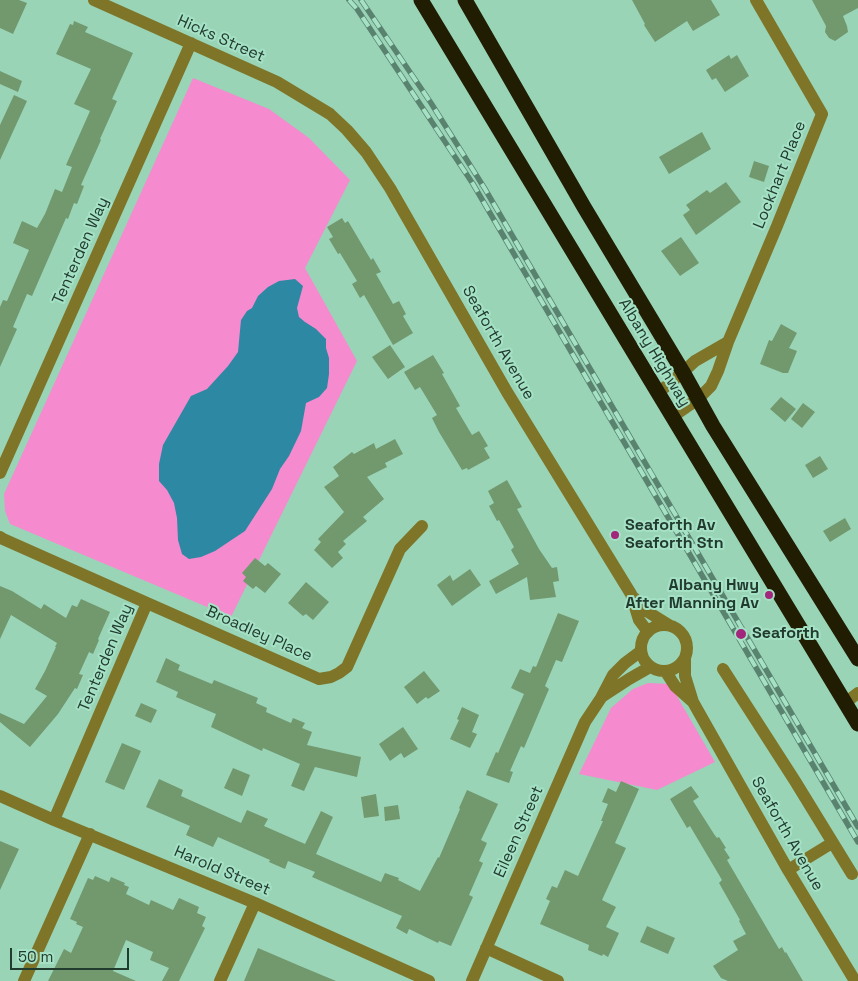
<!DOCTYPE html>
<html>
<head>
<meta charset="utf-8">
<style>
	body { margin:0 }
	#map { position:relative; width:858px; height:981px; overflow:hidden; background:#99d4b7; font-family:"Space Grotesk",sans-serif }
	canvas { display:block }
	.scale { position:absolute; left:10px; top:948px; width:119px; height:22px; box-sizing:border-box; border:2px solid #223b2f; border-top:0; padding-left:6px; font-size:15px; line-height:18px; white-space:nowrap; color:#223b2f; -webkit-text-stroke:4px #a5e1c4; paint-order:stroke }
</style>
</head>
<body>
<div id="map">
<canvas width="858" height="981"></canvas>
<div class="scale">50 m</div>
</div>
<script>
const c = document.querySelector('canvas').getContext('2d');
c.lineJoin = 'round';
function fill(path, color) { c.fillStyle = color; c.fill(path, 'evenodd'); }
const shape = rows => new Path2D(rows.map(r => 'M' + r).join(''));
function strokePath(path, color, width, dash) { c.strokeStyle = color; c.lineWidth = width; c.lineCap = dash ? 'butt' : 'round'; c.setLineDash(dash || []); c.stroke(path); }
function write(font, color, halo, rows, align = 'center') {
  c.font = font + ' "Space Grotesk",sans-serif'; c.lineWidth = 4; c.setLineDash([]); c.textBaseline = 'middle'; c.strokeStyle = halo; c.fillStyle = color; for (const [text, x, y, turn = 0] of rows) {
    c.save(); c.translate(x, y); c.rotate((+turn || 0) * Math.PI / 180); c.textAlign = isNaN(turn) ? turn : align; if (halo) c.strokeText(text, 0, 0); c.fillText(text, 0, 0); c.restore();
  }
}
fill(shape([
	[193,78,269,109,309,138,350,180,305,268,357,361,231,617,10,524,5,511,4,494],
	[648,683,670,684,715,762,657,790,579,774,611,708,633,689]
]), '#f58ace');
fill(shape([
	[295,279,303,286,297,308,299,317,305,322,316,329,326,339,326,348,329,358,329,374,327,388,319,397,306,403,301,431,289,456,280,469,272,489,245,531,215,551,201,557,189,559,182,554,178,540,177,518,174,503,167,490,159,481,159,464,163,445,191,396,207,389,228,366,238,352,241,320,247,311,252,308,258,296,268,287,279,281]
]), '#2d88a4');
fill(shape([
	[0,0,19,0,27,3,13,34,0,28],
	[632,0,711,0,720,15,693,31,687,21,655,42,644,25,645,24],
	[812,0,858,0,858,8,843,16,847,26,848,32,835,41,829,38,825,32,826,26],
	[74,21,88,27,85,32,133,53,112,99,117,101,100,139,101,140,81,185,84,186,77,204,74,203,68,219,66,218,32,296,27,294,13,327,17,329,0,367,0,307,3,300,7,301,29,250,13,243,22,221,37,228,45,214,55,189,62,192,72,167,66,165,90,111,74,104,91,69,56,54,70,24,73,25],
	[729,55,731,59,737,55,749,76,725,92,716,78,712,80,706,70],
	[0,71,22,81,18,92,0,84],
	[14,95,27,101,0,160,0,125],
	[702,132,711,149,669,174,659,157],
	[754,161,769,166,764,182,749,177],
	[726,182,741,202,696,235,683,215,690,210,686,205,707,190,710,193],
	[342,218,345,223,348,221,371,260,373,258,381,272,376,274,393,304,399,301,406,314,403,316,413,333,393,345,364,295,360,298,352,284,357,281,340,253,338,254,329,239,333,237,327,227],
	[681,237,699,263,680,276,661,251],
	[781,324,797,333,789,348,797,351,788,373,783,373,760,364,769,340,772,341],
	[390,345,405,367,388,379,372,357],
	[433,355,444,373,442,374,460,406,456,408,472,435,479,431,488,446,484,448,490,458,468,470,467,468,462,470,439,432,432,418,437,415,420,387,415,390,404,372],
	[781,397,796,409,785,422,770,409],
	[803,403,815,412,802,428,791,419],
	[395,439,403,454,385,463,387,467,367,477,384,499,363,517,367,521,343,541,346,544,338,552,343,558,332,568,314,550,321,542,318,539,344,512,324,487,339,476,333,467,352,452,354,454,374,443,376,449],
	[820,456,828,469,813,478,805,465],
	[507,480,522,507,517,509,539,549,552,568,557,567,559,581,553,582,556,597,530,600,527,577,496,594,489,581,519,564,511,550,514,547,499,520,497,521,489,506,494,503,488,491],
	[845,518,851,529,830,542,823,531],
	[255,558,265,566,268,563,281,574,265,593,256,586,253,589,243,581,246,577,242,573],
	[470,569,481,585,452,606,437,585,450,575,453,581],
	[306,582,329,602,313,620,306,614,303,616,288,603],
	[0,586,12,591,41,609,44,604,66,618,72,605,77,607,81,599,110,612,98,639,99,640,93,654,89,652,79,674,83,675,77,689,75,688,58,714,30,747,0,722,0,713,24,724,47,696,35,689,45,671,56,647,55,647,57,643,11,615,0,639],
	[558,613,579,621,562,662,556,660,545,686,549,689,524,748,521,746,510,771,513,772,509,783,486,775,496,752,498,753,524,694,511,688,520,669,530,673,533,666,536,667],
	[166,658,180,665,178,670,212,684,214,680,258,698,256,703,267,708,266,712,291,723,293,718,305,723,302,728,312,732,307,745,361,757,357,777,315,767,304,791,291,786,300,764,263,748,262,751,211,727,216,714,176,697,178,692,156,682],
	[424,671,440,691,428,699,426,697,417,704,404,687],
	[141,703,157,710,151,723,135,716],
	[462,707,479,715,472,732,477,734,470,748,450,739,459,720,457,719],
	[403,727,418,749,404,758,401,753,390,761,379,744],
	[122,743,141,751,124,790,105,782],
	[233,768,250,775,242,796,224,788],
	[159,779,183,790,181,796,241,823,247,810,268,819,264,826,305,844,321,811,333,817,316,854,381,882,385,873,399,878,398,880,420,891,438,857,439,858,460,809,459,808,467,790,498,804,481,840,487,843,479,861,483,863,469,895,473,897,451,946,439,941,438,943,409,929,407,934,396,928,402,916,312,877,315,872,288,861,285,869,269,862,270,860,218,837,213,847,186,835,190,826,146,807],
	[621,781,639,789,615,843,626,848,602,900,616,907,606,927,619,933,608,957,603,954,602,956,588,950,589,945,540,924,550,901,546,899,552,886,557,888,565,870,578,876,603,821,601,821,608,804,602,802,608,788,616,792],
	[691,786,699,797,693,801,714,834,717,838,719,837,726,848,724,849,730,858,727,860,779,949,782,947,785,953,786,952,803,981,728,981,721,978,713,966,738,950,733,941,746,934,739,921,740,920,719,883,722,880,690,826,687,828,670,799],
	[376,794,379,816,364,818,361,797],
	[398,805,400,819,385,821,384,807],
	[0,841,19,849,0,890],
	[95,876,109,882,111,877,125,883,124,885,129,887,126,894,149,905,151,900,173,910,179,898,199,907,197,913,206,917,202,926,205,928,179,981,162,981,169,968,150,960,153,952,126,940,113,971,136,981,48,981,64,949,71,953,83,927,76,924,77,922,70,919,88,878,93,880],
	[647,926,675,938,668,954,640,942],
	[258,948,300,966,336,981,244,981]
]), '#72986e');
strokePath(shape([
	[94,0,277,82,330,114,347,130,366,152,390,188,507,392,631,594,639,620,648,632],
	[658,393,683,372,695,361,728,342],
	[672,417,698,399,711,386,718,371,728,342,777,226,822,114,756,0],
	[0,473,191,43],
	[0,537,3,539,147,603,54,820],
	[632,596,648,612,669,625],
	[147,603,319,679,331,677,339,673,347,667,400,549,422,526],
	'641 648a23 23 0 1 1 46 0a23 23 0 1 1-46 0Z',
	[685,659,685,676,693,702,788,870,855,981],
	[723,669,795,781,852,874],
	[666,672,675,686,693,702],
	[603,696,629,679,650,667],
	[845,703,858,693],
	[0,796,54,820,255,903,429,981],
	[788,870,832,843],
	[486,948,558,981],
	[24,981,90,834],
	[220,981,255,903],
	[472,981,585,722,601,698,613,675,625,663,641,651]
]), '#7e7528', 12);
strokePath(shape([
	[421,0,858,724],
	[465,0,584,207,683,372,713,426,858,659]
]), '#201d03', 15);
const rail = shape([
	[349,0,357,9,473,184,858,842],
	[361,0,431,103,485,189,858,827]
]);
strokePath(rail, '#5a836f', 5.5);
strokePath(rail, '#a5e1c4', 4, [11]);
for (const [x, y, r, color] of [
	[615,535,5,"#a1267c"],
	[769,595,5,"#a1267c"],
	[741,634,6,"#a1267c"]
]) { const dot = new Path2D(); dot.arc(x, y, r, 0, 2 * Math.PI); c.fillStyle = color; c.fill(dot); strokePath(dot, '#a5e1c4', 2); }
write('16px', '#223b2f', '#a5e1c4', [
	["Hicks Street",221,39,24],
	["Lockhart Place",780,175,-68],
	["Tenterden Way",81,251,-66],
	["Seaforth Avenue",498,343,60],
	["Albany Highway",654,353,59],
	["Broadley Place",259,634,24],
	["Tenterden Way",106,658,-67],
	["Eileen Street",519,832,-66],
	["Seaforth Avenue",787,834,60],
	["Harold Street",222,871,23]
]);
write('bold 16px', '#223b2f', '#a5e1c4', [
	["Seaforth Av",625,526],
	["Seaforth Stn",625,544],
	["Albany Hwy",759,586,"right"],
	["After Manning Av",759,604,"right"],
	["Seaforth",752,634]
], 'left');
</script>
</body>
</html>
